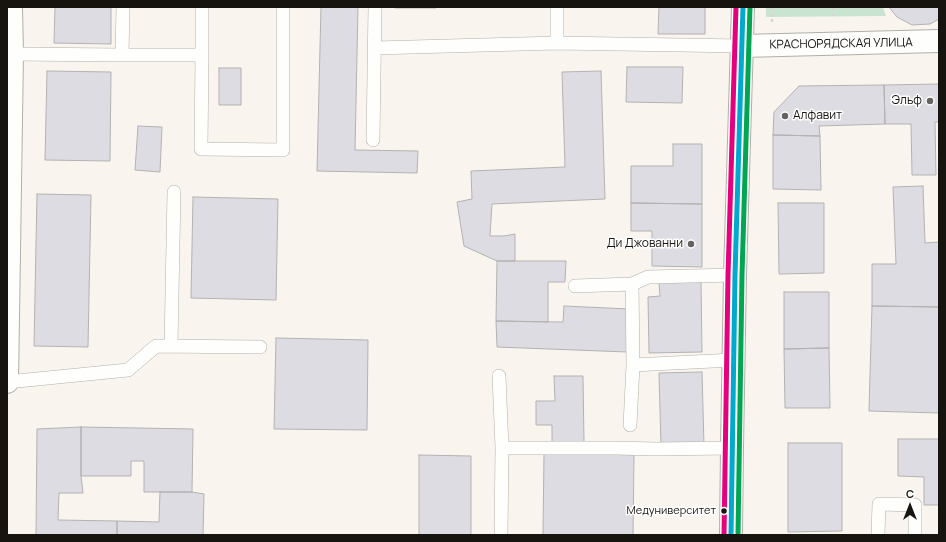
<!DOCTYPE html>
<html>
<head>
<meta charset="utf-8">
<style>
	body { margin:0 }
	#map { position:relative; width:946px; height:542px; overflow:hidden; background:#f9f5ee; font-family:Manrope,sans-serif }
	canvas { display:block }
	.frame { position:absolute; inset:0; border:8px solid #171410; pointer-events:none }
	.north { position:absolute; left:890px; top:486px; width:40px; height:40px; -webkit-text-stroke:3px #fff; paint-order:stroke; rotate:0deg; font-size:11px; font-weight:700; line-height:16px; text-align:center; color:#171410 }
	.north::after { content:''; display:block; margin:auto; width:14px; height:18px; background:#171410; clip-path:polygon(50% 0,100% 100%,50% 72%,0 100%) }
</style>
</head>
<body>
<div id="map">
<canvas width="946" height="542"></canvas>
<div class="frame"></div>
<div class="north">С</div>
</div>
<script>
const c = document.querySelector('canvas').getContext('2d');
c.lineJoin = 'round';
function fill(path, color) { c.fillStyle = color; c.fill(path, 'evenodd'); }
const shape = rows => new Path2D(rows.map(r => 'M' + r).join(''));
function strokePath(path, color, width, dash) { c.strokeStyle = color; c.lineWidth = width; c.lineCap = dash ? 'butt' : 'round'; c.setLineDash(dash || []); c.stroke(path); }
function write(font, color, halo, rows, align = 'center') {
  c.font = font + ' Manrope,sans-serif'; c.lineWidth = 3; c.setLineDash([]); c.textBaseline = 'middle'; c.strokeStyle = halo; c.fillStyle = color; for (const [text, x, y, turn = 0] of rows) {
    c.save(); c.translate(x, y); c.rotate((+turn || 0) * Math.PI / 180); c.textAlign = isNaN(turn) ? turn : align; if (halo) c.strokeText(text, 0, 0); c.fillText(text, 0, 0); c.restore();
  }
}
fill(shape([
	[766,7,883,7,886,16,766,17]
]), '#c9e4d0');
const building = shape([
	[55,7,111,7,111,44,54,43,55,7],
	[321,7,358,7,355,150,418,151,417,173,317,171,321,7],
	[395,7,436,7,436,8,395,8,395,7],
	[659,7,705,7,705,34,658,34,659,7],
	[889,7,939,7,939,19,930,24,912,25,897,17,889,7],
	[627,67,683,67,682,103,626,102,627,67],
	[219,68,241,68,241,105,219,105,219,68],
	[47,71,111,72,110,161,45,160,47,71],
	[601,71,605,199,492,204,490,236,504,236,515,234,515,261,497,261,464,246,457,202,472,199,471,171,565,167,562,72,601,71],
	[939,84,939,122,935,122,936,175,912,175,911,124,885,124,884,85,939,84],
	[884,85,885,124,819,126,820,136,773,135,774,112,799,86,884,85],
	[138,126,162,127,160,172,135,170,138,126],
	[773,135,820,136,821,190,773,189,773,135],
	[673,144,702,144,702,204,631,203,631,166,673,166,673,144],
	[923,186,925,243,939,242,939,307,872,306,872,264,896,264,893,187,923,186],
	[37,194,91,195,88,347,34,346,37,194],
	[193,197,278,199,276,300,191,298,193,197],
	[631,203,702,204,702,267,652,266,652,231,631,231,631,203],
	[778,203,824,203,824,273,779,274,778,203],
	[497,261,566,261,565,282,548,282,548,322,496,321,497,261],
	[659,282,701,282,702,352,649,353,648,297,660,296,659,282],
	[784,292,829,292,829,348,784,349,784,292],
	[564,306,629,309,627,352,497,347,496,321,563,322,564,306],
	[872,306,939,307,939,413,869,411,872,306],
	[276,338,368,340,367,430,274,429,276,338],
	[829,348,830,408,785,408,784,349,829,348],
	[702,372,704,446,661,447,659,373,702,372],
	[554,376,583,376,584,442,552,443,552,425,536,425,536,401,555,401,554,376],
	[81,427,81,476,83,493,59,493,58,520,117,521,117,535,36,535,37,429,81,427],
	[81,427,193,429,192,492,144,492,144,461,131,461,131,476,81,476,81,427],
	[898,439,939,439,939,505,924,505,924,477,898,476,898,439],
	[788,443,842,443,842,531,788,532,788,443],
	[544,454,634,454,633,535,543,535,544,454],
	[419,455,471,456,471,535,419,535,419,455],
	[160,492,192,492,204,494,203,535,117,535,117,521,159,522,160,492]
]);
fill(building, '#dedce3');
strokePath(building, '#b3b1b1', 1);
const service = shape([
	[557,7,557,43],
	[375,48,557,43,742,46],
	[12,54,122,55,202,55,202,7],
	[122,55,123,7],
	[202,55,201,149,283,150,283,7],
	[373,140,375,7],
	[632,284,633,365],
	[575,286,632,284,648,277,735,275],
	[171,346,174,192],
	[499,376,502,448,614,448,656,449,732,448],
	[7,382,128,370,156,346,260,347],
	[630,425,633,365,733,360],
	[501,535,502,448],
	[878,535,879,504,915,505,915,535]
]);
const minor = shape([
	[7,382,12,54,11,7]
]);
const tertiary = shape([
	[742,46,939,41],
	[731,535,732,448,735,275,743,7]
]);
strokePath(service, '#b2afa9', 14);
strokePath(minor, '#b2afa9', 24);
strokePath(tertiary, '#b2afa9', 24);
strokePath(shape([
	[833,7,833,17],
	[772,22,772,7]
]), '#d8d6d4', 2.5, [3, 3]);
strokePath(service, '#fefefc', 13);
strokePath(minor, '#fefefc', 22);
strokePath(tertiary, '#fefefc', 22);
strokePath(shape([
	[731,535,735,275,743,7]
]), '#00a9ce', 5);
strokePath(shape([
	[738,535,742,275,750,7]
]), '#00a651', 5);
strokePath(shape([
	[724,535,728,275,736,7]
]), '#e5007d', 5);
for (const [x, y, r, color] of [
	[930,101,4,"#66635e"],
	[785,116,4,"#66635e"],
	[691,244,4,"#66635e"],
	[724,511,3.5,"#171410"]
]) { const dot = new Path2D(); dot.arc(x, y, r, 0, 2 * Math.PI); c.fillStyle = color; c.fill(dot); strokePath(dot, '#fff', 1.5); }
write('11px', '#171410', '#fff', [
	["Медуниверситет",716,511]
], 'right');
write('12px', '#171410', '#fff', [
	["КРАСНОРЯДСКАЯ УЛИЦА",841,44,-1]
]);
write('12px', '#171410', '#fff', [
	["Эльф",922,101],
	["Алфавит",793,116,"left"],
	["Ди Джованни",683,244]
], 'right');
</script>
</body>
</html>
